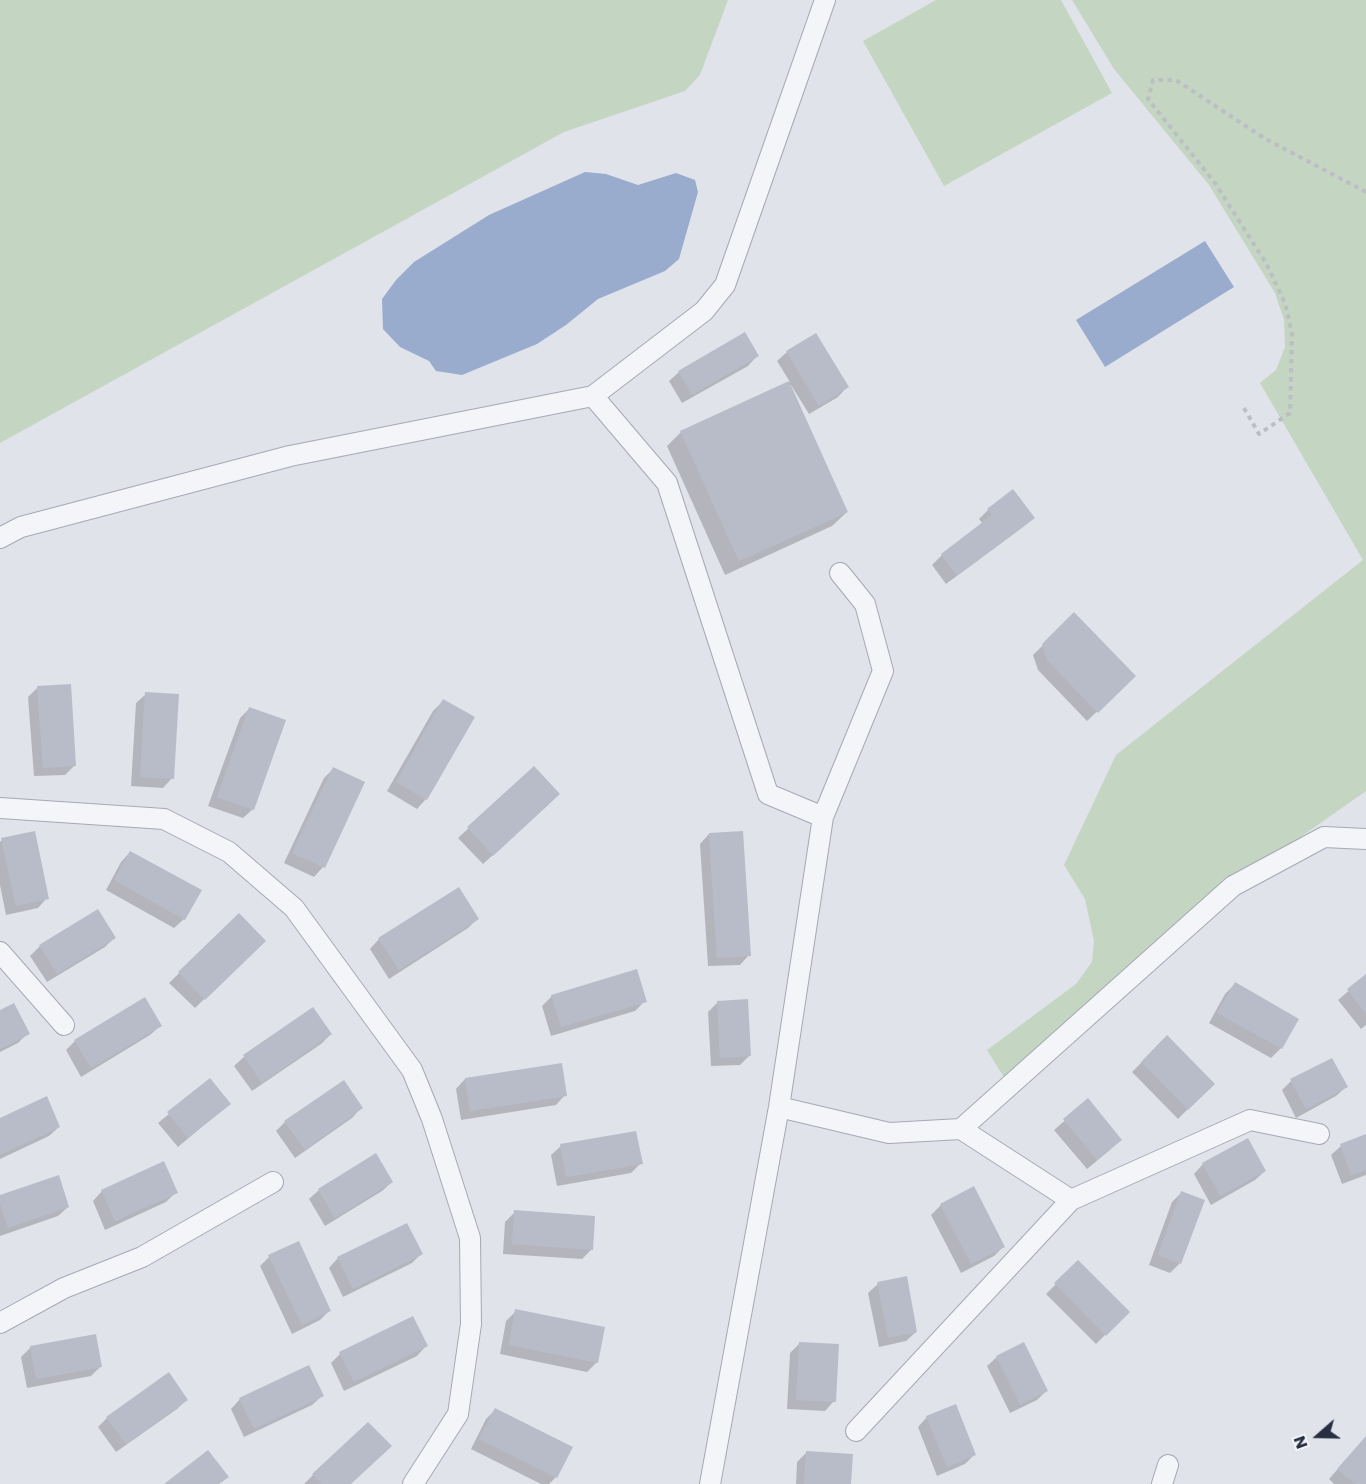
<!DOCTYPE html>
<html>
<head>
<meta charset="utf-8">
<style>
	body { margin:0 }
	#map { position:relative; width:1366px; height:1484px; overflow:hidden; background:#e1e3eb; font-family:Poppins,sans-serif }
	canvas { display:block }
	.north { position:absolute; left:1288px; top:1406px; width:60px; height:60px; -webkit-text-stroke:4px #f1f3f8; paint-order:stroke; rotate:250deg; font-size:16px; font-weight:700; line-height:24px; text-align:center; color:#282f43 }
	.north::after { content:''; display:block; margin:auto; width:21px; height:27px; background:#282f43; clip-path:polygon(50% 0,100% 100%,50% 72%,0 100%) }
</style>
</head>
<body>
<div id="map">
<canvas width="1366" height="1484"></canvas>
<div class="north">N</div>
</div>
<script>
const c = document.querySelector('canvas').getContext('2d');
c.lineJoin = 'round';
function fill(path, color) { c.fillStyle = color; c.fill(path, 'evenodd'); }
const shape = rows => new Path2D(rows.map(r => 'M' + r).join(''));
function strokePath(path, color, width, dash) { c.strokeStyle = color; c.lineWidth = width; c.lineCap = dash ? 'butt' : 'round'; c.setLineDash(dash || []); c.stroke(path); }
fill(shape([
	[0,0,728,0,700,75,685,91,564,132,0,443],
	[936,0,1061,0,1112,93,944,186,863,41],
	[1072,0,1366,0,1366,791,1262,864,1010,1087,987,1050,1076,984,1092,962,1094,941,1085,899,1064,865,1116,755,1363,560,1260,383,1276,370,1285,347,1284,320,1275,293,1209,185,1114,69]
]), '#c4d5c1');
fill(shape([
	[585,172,606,174,638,185,676,173,695,180,698,192,679,259,665,271,598,299,566,325,537,344,462,375,436,371,429,361,400,347,383,329,382,299,396,280,414,262,489,215],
	[1205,241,1234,287,1105,367,1076,320]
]), '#99accd');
fill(shape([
	[787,352,847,387,838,397,809,414,791,385,789,386,847,512,832,526,725,575,667,446,681,432,790,382,777,361],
	[757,356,748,366,682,403,669,381,679,372],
	[988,510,1033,518,1023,527,946,584,932,565,942,555,983,524,979,519],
	[1074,615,1134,676,1087,721,1038,670,1033,655],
	[37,688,75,765,65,775,34,776,28,697],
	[146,694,172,778,163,788,131,786,136,703],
	[443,701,426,799,417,809,387,791,433,711],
	[249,709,253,809,243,818,208,806,240,718],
	[534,768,549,804,483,864,458,838],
	[333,769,363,783,323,867,314,877,284,863,324,778],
	[709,834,749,955,740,965,708,966,700,844],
	[2,840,47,898,38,908,6,915,0,885,0,842],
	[130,852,184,919,174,928,106,890,121,862],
	[239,915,264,941,195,1008,169,983],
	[477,919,468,928,389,979,370,949,379,939],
	[114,938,105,947,47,982,30,956,40,946],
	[1366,976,1366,1025,1361,1029,1338,1000],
	[1235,984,1281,1048,1271,1058,1209,1023,1225,994],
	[552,996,645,1001,635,1011,551,1036,542,1006],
	[717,1003,750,1055,740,1065,711,1066,708,1012],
	[313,1009,331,1034,321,1044,252,1091,234,1066,244,1057],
	[0,1012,28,1033,18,1043,0,1052],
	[160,1026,150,1035,81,1077,66,1050,75,1041],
	[1167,1037,1213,1084,1178,1119,1132,1072],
	[465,1079,565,1095,556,1105,461,1120,456,1089],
	[210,1080,229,1104,178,1147,158,1123],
	[1291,1081,1346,1087,1336,1096,1296,1118,1282,1090],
	[1088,1100,1111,1149,1087,1169,1054,1130],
	[361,1108,352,1118,295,1158,276,1131,285,1122],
	[0,1119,59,1127,49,1136,0,1159],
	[1366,1136,1366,1175,1342,1184,1331,1155,1341,1146],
	[561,1146,641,1163,631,1173,557,1186,551,1155],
	[1203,1164,1265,1171,1255,1180,1211,1205,1194,1174],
	[392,1182,382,1191,325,1226,309,1199,319,1190],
	[102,1191,176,1192,166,1202,105,1230,93,1201],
	[1182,1192,1180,1263,1170,1273,1149,1265,1172,1202],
	[0,1196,68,1207,58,1216,0,1236],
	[941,1205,1003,1247,994,1256,961,1273,931,1215],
	[515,1212,592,1249,582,1259,503,1254,505,1222],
	[421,1254,412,1263,343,1297,329,1268,338,1258],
	[269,1257,329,1311,320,1320,292,1334,260,1266],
	[1078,1262,1128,1312,1096,1344,1046,1294],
	[878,1284,916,1332,906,1341,879,1347,868,1293],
	[516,1311,597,1362,587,1372,500,1354,506,1321],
	[800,1343,834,1401,825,1411,787,1409,790,1353],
	[426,1346,417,1356,344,1391,331,1363,340,1354],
	[31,1347,100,1367,91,1376,27,1388,21,1357],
	[997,1357,1046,1391,1037,1400,1010,1413,987,1366],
	[322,1396,312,1405,244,1437,231,1409,240,1399],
	[186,1400,177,1409,116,1452,98,1427,107,1418],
	[495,1410,556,1477,549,1484,541,1484,471,1449,486,1419],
	[927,1417,974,1455,965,1464,937,1476,918,1427],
	[1366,1437,1366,1484,1334,1484,1329,1479],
	[807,1452,849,1484,796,1484,797,1462],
	[313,1475,350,1484,304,1484]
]), '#0003');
fill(shape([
	[745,332,759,356,692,395,678,371],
	[816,333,849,387,819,406,786,351],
	[789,381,848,512,739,561,680,431],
	[1013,489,1035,518,957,576,941,554,992,515,987,509],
	[1074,612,1136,676,1098,713,1047,660,1042,644],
	[71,684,76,766,43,768,37,686],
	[145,692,179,694,174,779,140,777],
	[443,699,475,717,427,800,396,782],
	[249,707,286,720,254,810,217,797],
	[534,766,560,794,493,856,467,827],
	[333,767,365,782,325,868,292,853],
	[35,831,49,899,16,906,1,838],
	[743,831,751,956,717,958,709,833],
	[130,851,202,890,185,920,114,880],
	[459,887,479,919,399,970,378,938],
	[98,909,116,938,57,974,39,945],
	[239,913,266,941,205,1000,178,972],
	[637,969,647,1002,561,1027,551,995],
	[1366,974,1366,1014,1347,989],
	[1235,982,1299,1019,1282,1049,1217,1013],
	[145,997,162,1026,91,1068,74,1040],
	[748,999,751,1056,720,1058,717,1001],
	[14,1003,30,1034,0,1049,0,1010],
	[313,1007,332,1034,262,1083,243,1055],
	[1167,1035,1215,1084,1188,1110,1141,1062],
	[1332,1058,1348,1087,1306,1109,1290,1079],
	[562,1063,567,1096,470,1111,465,1078],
	[210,1078,231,1104,188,1138,167,1112],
	[344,1080,363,1108,305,1150,284,1121],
	[47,1096,60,1127,0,1155,0,1118],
	[1088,1098,1122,1140,1097,1160,1063,1119],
	[636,1131,643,1164,566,1177,560,1144],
	[1366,1134,1366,1170,1351,1175,1340,1144],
	[1248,1138,1266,1171,1220,1196,1202,1163],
	[376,1153,393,1182,335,1218,318,1189],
	[164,1161,178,1193,115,1221,101,1190],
	[59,1175,69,1207,8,1228,0,1204,0,1195],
	[974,1186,1005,1247,971,1264,940,1204],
	[1181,1191,1205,1200,1181,1264,1158,1255],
	[514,1210,595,1216,593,1250,512,1244],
	[407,1223,423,1254,353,1289,337,1257],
	[299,1241,331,1311,302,1325,268,1255],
	[1078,1260,1130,1312,1106,1336,1054,1283],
	[907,1276,917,1332,888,1338,877,1282],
	[515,1309,605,1327,598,1363,509,1345],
	[413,1316,428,1346,354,1382,339,1352],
	[96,1334,102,1367,36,1379,30,1346],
	[799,1342,839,1344,836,1402,796,1400],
	[1024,1342,1048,1391,1020,1405,996,1356],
	[309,1365,324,1396,254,1429,239,1398],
	[169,1372,188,1400,126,1444,106,1417],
	[956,1404,976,1455,947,1467,926,1416],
	[495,1408,573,1447,557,1478,479,1439],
	[368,1422,392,1446,351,1484,322,1484,312,1474],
	[1366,1436,1366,1484,1355,1484,1337,1469],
	[208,1450,229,1477,219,1484,164,1484],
	[806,1451,853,1454,851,1484,804,1484]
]), '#b8bcc8');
const service = shape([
	[593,396,704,311,725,285,825,0],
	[0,538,21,527,290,456,593,396,667,483,768,794,823,817],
	[0,808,164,819,229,852,294,908,412,1070,432,1119,470,1238,471,1324,458,1414,413,1484],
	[0,952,64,1025],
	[779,1107,889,1133,961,1129,1233,886,1324,837,1366,839],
	[961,1129,1071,1200,1250,1120,1319,1134],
	[0,1323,64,1288,142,1257,273,1182],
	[856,1431,1071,1200],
	[710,1484,779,1107,823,817,883,671,865,604,840,573],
	[1162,1484,1168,1465]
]);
strokePath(service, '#a6a9b5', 22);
strokePath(shape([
	[1244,408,1259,434,1290,413,1292,334,1285,303,1266,263,1215,183,1148,99,1153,80,1176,80,1264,138,1366,192]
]), '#bbbec5', 4, [4.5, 4.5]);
strokePath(service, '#f4f5f8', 20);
</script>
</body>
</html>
